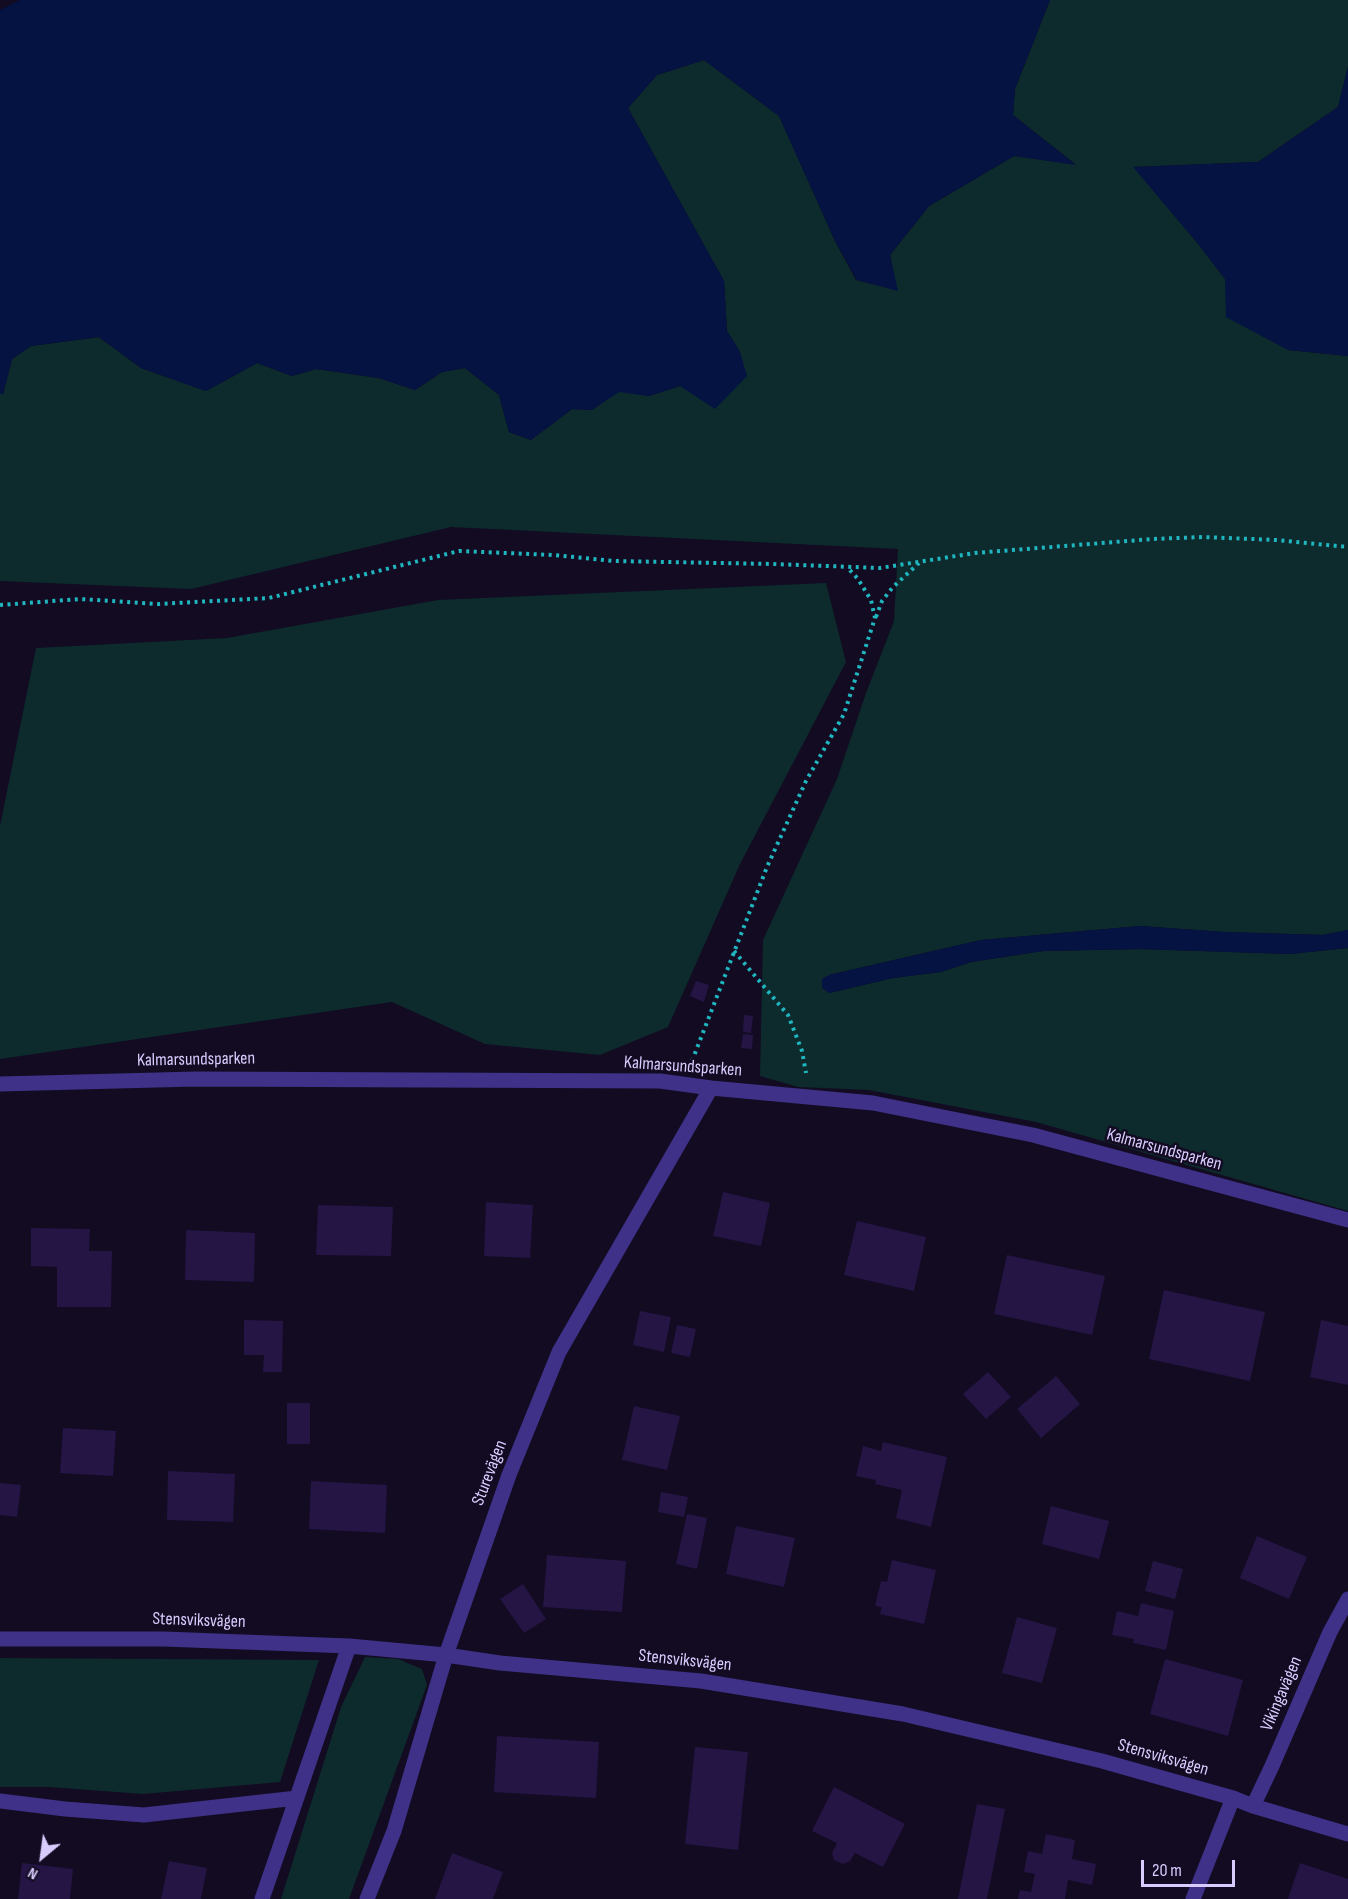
<!DOCTYPE html>
<html>
<head>
<meta charset="utf-8">
<style>
	body { margin:0 }
	#map { position:relative; width:1348px; height:1899px; overflow:hidden; background:#120b22; font-family:"Sofia Sans Condensed",sans-serif }
	canvas { display:block }
	.north { position:absolute; left:12px; top:1827px; width:60px; height:60px; -webkit-text-stroke:4px #120b22; paint-order:stroke; rotate:209deg; font-size:16px; font-weight:700; line-height:24px; text-align:center; color:#d8ccff }
	.north::after { content:''; display:block; margin:auto; width:21px; height:27px; background:#d8ccff; clip-path:polygon(50% 0,100% 100%,50% 72%,0 100%) }
	.scale { position:absolute; left:1141px; top:1860px; width:94px; height:27px; box-sizing:border-box; border:3px solid #d8ccff; border-top:0; padding-left:8px; font-size:18px; line-height:21px; white-space:nowrap; color:#d8ccff; -webkit-text-stroke:4px #120b22; paint-order:stroke }
</style>
</head>
<body>
<div id="map">
<canvas width="1348" height="1899"></canvas>
<div class="north">N</div>
<div class="scale">20 m</div>
</div>
<script>
const c = document.querySelector('canvas').getContext('2d');
c.lineJoin = 'round';
function fill(path, color) { c.fillStyle = color; c.fill(path, 'evenodd'); }
const shape = rows => new Path2D(rows.map(r => 'M' + r).join(''));
function strokePath(path, color, width, dash) { c.strokeStyle = color; c.lineWidth = width; c.lineCap = dash ? 'butt' : 'round'; c.setLineDash(dash || []); c.stroke(path); }
function write(font, color, halo, rows, align = 'center') {
  c.font = font + ' "Sofia Sans Condensed",sans-serif'; c.lineWidth = 5; c.setLineDash([]); c.textBaseline = 'middle'; c.strokeStyle = halo; c.fillStyle = color; for (const [text, x, y, turn = 0] of rows) {
    c.save(); c.translate(x, y); c.rotate((+turn || 0) * Math.PI / 180); c.textAlign = isNaN(turn) ? turn : align; if (halo) c.strokeText(text, 0, 0); c.fillText(text, 0, 0); c.restore();
  }
}
fill(shape([
	[1050,0,1348,0,1348,67,1338,107,1258,162,1134,167,1199,245,1225,279,1288,350,1348,356,1348,930,1323,935,1224,932,1140,926,981,940,829,975,829,993,893,978,941,972,971,962,1043,951,1141,949,1290,954,1348,948,1348,1211,1036,1122,869,1090,798,1087,760,1076,763,940,837,779,866,693,894,621,898,549,451,527,191,589,0,581,0,394,3,394,12,359,31,346,99,337,141,368,206,391,257,363,292,376,316,369,379,378,415,390,442,372,465,368,499,395,509,432,531,440,572,409,592,410,619,391,649,396,680,386,740,352,727,331,724,281,628,108,657,75,704,60,779,116,835,241,856,280,897,290,890,255,929,206,1014,156,1075,164,1013,115,1015,89],
	[826,583,846,662,740,864,668,1027,600,1055,485,1044,392,1002,0,1059,0,826,36,648,227,638,438,600],
	[365,1657,398,1659,422,1669,427,1685,349,1899,281,1899,341,1707],
	[0,1658,319,1660,280,1782,143,1794,49,1787,0,1787]
]), '#0d2a2d');
fill(shape([
	[20,0,1050,0,1015,89,1013,115,1076,165,1014,156,929,206,890,255,898,291,857,280,835,241,779,116,704,60,657,75,628,108,724,281,727,331,740,352,747,376,715,409,680,386,649,396,619,392,592,410,572,409,531,440,509,432,499,395,465,368,442,372,415,390,379,378,316,369,292,376,257,363,206,391,141,368,99,337,31,346,12,359,3,394,0,394,0,10],
	[1348,67,1348,356,1288,350,1226,317,1225,279,1199,245,1133,167,1258,162,1338,107],
	[1140,926,1224,932,1323,935,1348,930,1348,948,1290,954,1141,949,1043,951,971,962,941,972,893,978,829,993,822,988,822,979,829,975,981,940]
]), '#041342');
fill(shape([
	[696,981,709,985,704,1002,690,996],
	[744,1015,753,1016,751,1033,743,1032],
	[743,1034,753,1035,752,1049,741,1048],
	[723,1192,770,1203,761,1246,713,1236],
	[486,1202,533,1205,530,1258,484,1256],
	[318,1205,393,1207,391,1256,316,1255],
	[857,1221,926,1237,914,1291,844,1275],
	[31,1228,90,1229,89,1251,112,1251,111,1307,57,1307,57,1267,31,1266],
	[186,1230,255,1233,254,1282,185,1280],
	[1007,1255,1105,1276,1092,1335,994,1314],
	[1164,1290,1265,1312,1250,1381,1149,1359],
	[640,1311,671,1317,664,1352,633,1345],
	[244,1320,283,1321,282,1372,263,1372,264,1355,244,1355],
	[1321,1320,1348,1326,1348,1385,1310,1377],
	[677,1325,696,1329,690,1357,671,1353],
	[988,1372,1011,1397,986,1419,963,1394],
	[1056,1376,1080,1404,1041,1438,1017,1409],
	[287,1403,310,1403,310,1444,287,1444],
	[634,1406,680,1416,667,1470,622,1460],
	[63,1428,116,1431,113,1476,60,1473],
	[883,1442,947,1457,931,1527,896,1518,902,1490,875,1484,876,1480,856,1476,863,1446,881,1451],
	[168,1471,235,1474,233,1522,167,1520],
	[311,1481,387,1485,385,1533,309,1529],
	[0,1483,21,1485,17,1517,0,1515],
	[661,1492,688,1497,684,1517,658,1512],
	[1051,1506,1109,1521,1099,1559,1042,1544],
	[687,1514,707,1518,697,1569,676,1564],
	[736,1526,795,1538,784,1587,726,1574],
	[1257,1536,1307,1557,1289,1599,1240,1578],
	[547,1555,626,1561,622,1612,543,1607],
	[892,1560,936,1570,924,1624,880,1614,882,1607,875,1606,881,1581,887,1582],
	[1153,1561,1183,1569,1175,1599,1145,1591],
	[523,1584,546,1619,524,1633,500,1599],
	[1141,1603,1174,1611,1166,1650,1133,1643,1134,1639,1112,1635,1117,1611,1138,1616],
	[1017,1617,1057,1628,1042,1683,1002,1673],
	[1165,1659,1243,1680,1228,1736,1150,1714],
	[497,1736,599,1742,596,1798,494,1792],
	[695,1747,748,1752,738,1850,685,1844],
	[834,1787,905,1824,883,1867,855,1853,850,1861,843,1864,834,1860,832,1853,837,1843,812,1831],
	[977,1804,1005,1809,987,1899,958,1899],
	[1046,1834,1075,1840,1072,1859,1096,1864,1092,1885,1068,1880,1065,1899,1018,1899,1020,1890,1031,1892,1035,1874,1024,1872,1028,1851,1042,1854],
	[452,1853,503,1872,493,1899,435,1899],
	[169,1861,207,1868,201,1899,161,1899],
	[22,1863,73,1869,70,1899,18,1899],
	[1300,1863,1348,1879,1348,1899,1288,1899]
]), '#241545');
strokePath(shape([
	[0,605,80,599,158,604,269,598,459,551,553,555,613,561,773,564,880,568,975,553,1153,539,1203,537,1276,540,1348,547],
	[876,617,882,601,893,587,919,563],
	[734,951,788,1015,802,1051,806,1073],
	[692,1061,767,867,806,781,844,714,875,618,871,600,858,579,848,568]
]), '#20b6bf', 4, [3, 4.5]);
strokePath(shape([
	[0,1084,196,1079,660,1081,711,1088,873,1103,1033,1135,1348,1220],
	[0,1639,164,1639,349,1646,446,1655,500,1663,701,1681,903,1714,1102,1761,1233,1798,1253,1806,1348,1834],
	[0,1801,65,1809,144,1815,297,1798],
	[1253,1806,1272,1766,1330,1632,1348,1599],
	[262,1899,349,1646],
	[367,1899,394,1831,446,1655,509,1475,559,1352,711,1088],
	[1193,1899,1233,1798]
]), '#3e3187', 15);
write('18px', '#d8ccff', '#120b22', [
	["Kalmarsundsparken",196,1060,-1],
	["Kalmarsundsparken",683,1067,4],
	["Kalmarsundsparken",1164,1150,15],
	["Sturevägen",490,1473,-69],
	["Stensviksvägen",199,1621,2],
	["Stensviksvägen",685,1661,6],
	["Vikingavägen",1282,1694,-67],
	["Stensviksvägen",1163,1758,16]
]);
</script>
</body>
</html>
